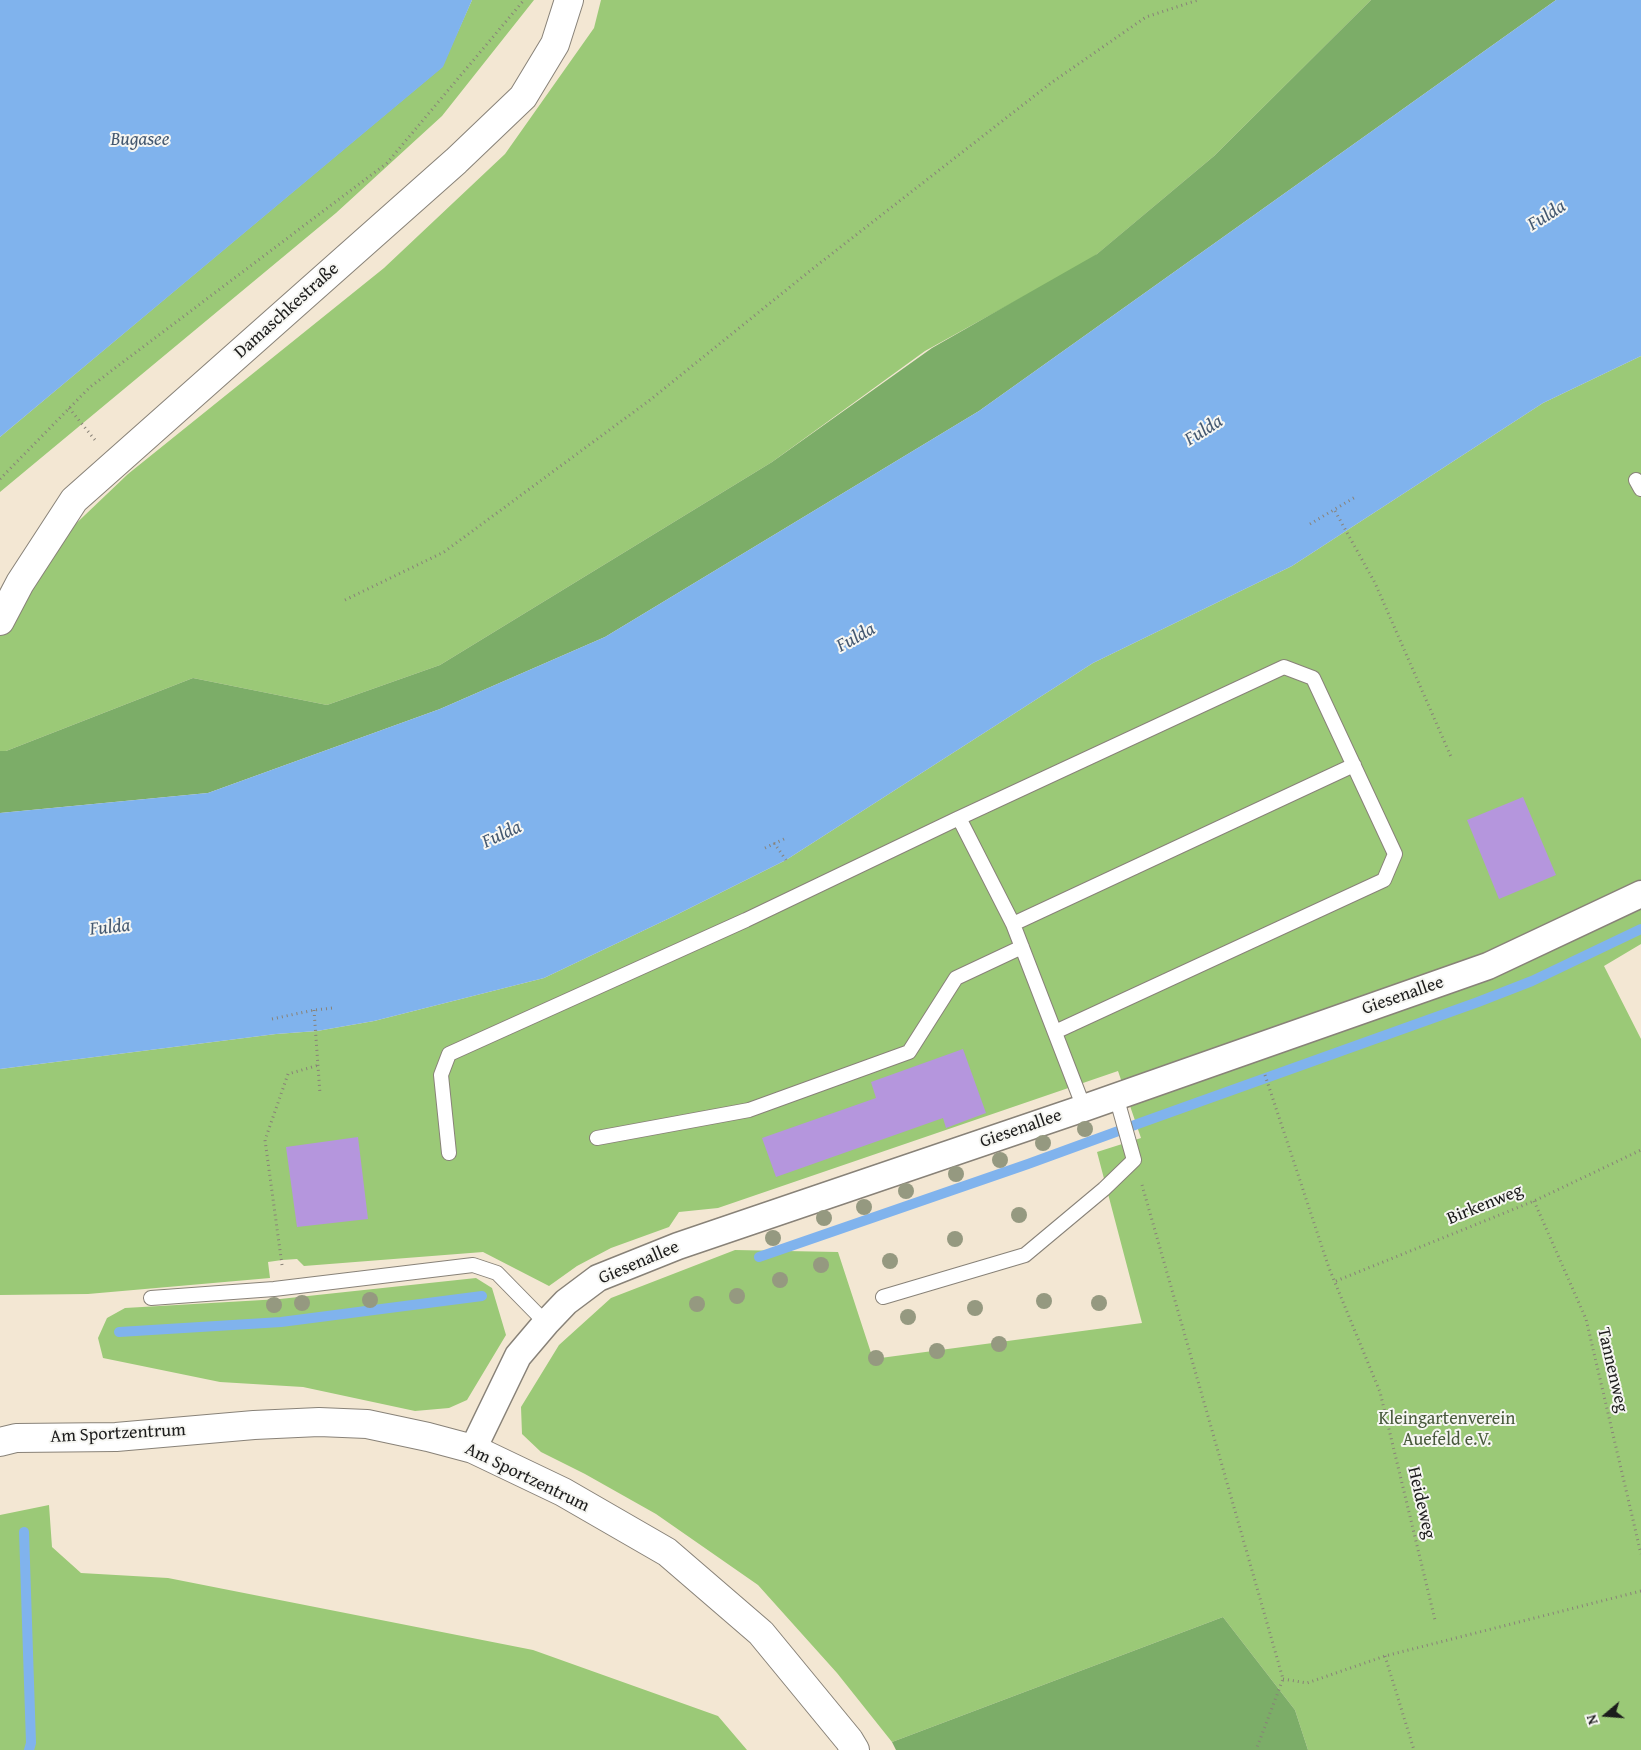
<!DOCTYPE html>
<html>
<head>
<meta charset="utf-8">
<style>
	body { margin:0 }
	#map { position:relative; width:1641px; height:1750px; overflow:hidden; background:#f3e7d3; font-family:"Gentium Book Plus",serif }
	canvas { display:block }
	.north { position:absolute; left:1581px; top:1690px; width:50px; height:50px; -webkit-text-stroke:4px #f6f6f2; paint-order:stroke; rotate:252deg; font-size:14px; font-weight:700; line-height:20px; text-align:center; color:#1c1c1c }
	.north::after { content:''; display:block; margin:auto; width:18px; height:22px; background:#1c1c1c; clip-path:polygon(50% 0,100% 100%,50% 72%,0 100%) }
</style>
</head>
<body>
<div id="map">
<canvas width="1641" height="1750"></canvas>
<div class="north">N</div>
</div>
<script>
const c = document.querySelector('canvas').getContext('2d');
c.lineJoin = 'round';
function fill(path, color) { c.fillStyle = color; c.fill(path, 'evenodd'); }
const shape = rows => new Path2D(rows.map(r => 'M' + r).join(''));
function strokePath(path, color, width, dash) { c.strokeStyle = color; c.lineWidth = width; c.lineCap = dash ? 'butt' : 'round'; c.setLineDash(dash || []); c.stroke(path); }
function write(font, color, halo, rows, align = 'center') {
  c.font = font + ' "Gentium Book Plus",serif'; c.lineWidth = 4; c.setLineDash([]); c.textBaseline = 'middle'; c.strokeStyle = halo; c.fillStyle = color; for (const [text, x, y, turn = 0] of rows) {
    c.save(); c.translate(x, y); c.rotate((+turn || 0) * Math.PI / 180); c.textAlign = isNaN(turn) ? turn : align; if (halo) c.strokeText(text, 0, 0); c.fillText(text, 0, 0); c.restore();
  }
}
fill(shape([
	[472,0,534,0,442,116,336,213,0,492,0,437,442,67],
	[601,0,1371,0,1214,156,1090,260,925,351,772,462,440,665,327,705,193,678,6,751,0,751,0,596,128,474,384,268,505,154,594,28],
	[1641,356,1641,944,1604,966,1641,1039,1641,1750,1308,1750,1295,1710,1223,1617,892,1742,837,1673,758,1585,656,1514,585,1474,541,1452,522,1434,521,1407,559,1345,611,1298,735,1250,838,1252,873,1359,1142,1323,1097,1152,1141,1138,1118,1071,718,1208,679,1212,669,1227,611,1248,577,1266,549,1286,483,1252,304,1266,297,1259,282,1260,268,1262,270,1278,88,1294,0,1295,0,1069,276,1034,317,1031,374,1021,544,978,674,916,786,860,1093,663,1292,566,1543,403],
	[476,1278,492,1288,506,1335,467,1400,449,1408,415,1411,303,1387,220,1382,103,1358,98,1338,107,1318,125,1308,280,1299],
	[49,1505,52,1547,81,1573,168,1578,533,1650,718,1716,747,1750,0,1750,0,1515]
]), '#9bc977');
fill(shape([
	[1371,0,1556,0,979,411,605,637,440,709,208,793,0,813,0,751,6,751,193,678,327,705,440,665,772,462,932,348,1097,254,1214,156],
	[1223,1617,1295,1710,1308,1750,896,1750,892,1742]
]), '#7cad68');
fill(shape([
	[0,0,472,0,443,67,0,437],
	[1556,0,1641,0,1641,356,1543,403,1292,566,1093,663,786,860,674,916,544,978,374,1021,317,1031,276,1034,0,1069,0,813,208,793,440,709,605,637,979,411]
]), '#80b3ed');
strokePath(shape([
	[759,1257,1028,1164,1143,1122,1478,1002,1532,981,1641,929],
	[119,1332,281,1322,482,1296],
	[24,1532,31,1743,29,1750]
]), '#80b3ed', 10);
fill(shape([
	[1523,797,1556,875,1499,899,1467,820],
	[963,1049,986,1113,946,1128,943,1118,776,1177,762,1138,876,1098,871,1082],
	[358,1137,368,1219,297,1227,286,1147]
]), '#b596dd');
const service = shape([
	[1636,480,1641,489],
	[959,818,1284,667,1313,678,1395,854,1384,880,1055,1032],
	[1013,924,1354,765],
	[597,1138,749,1110,909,1052,956,978,1022,947],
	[449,1153,441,1075,449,1054,746,920,959,818,1013,924,1084,1108],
	[883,1297,1025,1255,1104,1189,1134,1160,1116,1096],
	[151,1298,274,1289,473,1265,497,1273,546,1323]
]);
const minor = shape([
	[473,1449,518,1356,546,1323,566,1302,598,1278,678,1246,1084,1108,1488,966,1641,894]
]);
const tertiary = shape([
	[0,621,20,583,74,500,456,161,523,97,555,44,569,0],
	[0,1442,16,1438,116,1437,254,1425,319,1422,367,1424,428,1437,473,1449,563,1492,667,1552,761,1633,849,1740,855,1750]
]);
strokePath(service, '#888278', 16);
strokePath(minor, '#888278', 29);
strokePath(tertiary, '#888278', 30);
strokePath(shape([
	[69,408,95,440],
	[0,479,90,387,387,163,524,0],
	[1335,511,1375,583,1452,759],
	[1310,524,1357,496],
	[345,600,444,552,650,400,811,270,1051,83,1146,17,1198,0],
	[774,843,786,860],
	[765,848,784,839],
	[314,1010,320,1094],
	[272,1019,314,1010,333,1008],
	[1265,1075,1329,1268,1380,1392,1435,1620],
	[1142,1185,1283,1679,1256,1750],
	[1534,1201,1586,1319,1641,1554],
	[282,1265,265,1140,288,1074,319,1065],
	[1336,1281,1534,1201,1641,1150],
	[1385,1656,1414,1750],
	[1283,1679,1307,1683,1385,1656,1641,1591]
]), '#888278', 3, [1, 4]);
strokePath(service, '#fff', 14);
strokePath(minor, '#fff', 26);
strokePath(tertiary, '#fff', 28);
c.fillStyle = '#959980';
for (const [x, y] of [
	[1085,1129],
	[1043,1143],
	[1000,1160],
	[956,1174],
	[906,1191],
	[864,1207],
	[1019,1215],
	[824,1218],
	[773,1238],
	[955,1239],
	[890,1261],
	[821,1265],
	[780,1280],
	[737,1296],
	[370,1300],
	[1044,1301],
	[302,1303],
	[1099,1303],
	[697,1304],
	[274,1305],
	[975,1308],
	[908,1317],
	[999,1344],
	[937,1351],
	[876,1358]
]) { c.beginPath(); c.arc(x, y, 8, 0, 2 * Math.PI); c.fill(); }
write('18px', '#1c1c1c', '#f6f6f2', [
	["Damaschkestraße",287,311,-42],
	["Giesenallee",1403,996,-19],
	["Giesenallee",1021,1129,-19],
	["Birkenweg",1485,1205,-22],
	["Giesenallee",639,1263,-23],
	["Tannenweg",1612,1370,77],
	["Am Sportzentrum",118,1434,-3],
	["Am Sportzentrum",527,1478,26],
	["Heideweg",1421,1503,77]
]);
write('18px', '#48593c', '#f6f6f2', [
	["Kleingartenverein",1447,1419],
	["Auefeld e.V.",1447,1440]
]);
write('italic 19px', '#445870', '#f6f6f2', [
	["Bugasee",140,140],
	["Fulda",1547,216,-32],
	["Fulda",1204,431,-32],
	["Fulda",856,638,-29],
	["Fulda",502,835,-25],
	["Fulda",110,928,-6]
]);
</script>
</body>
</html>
